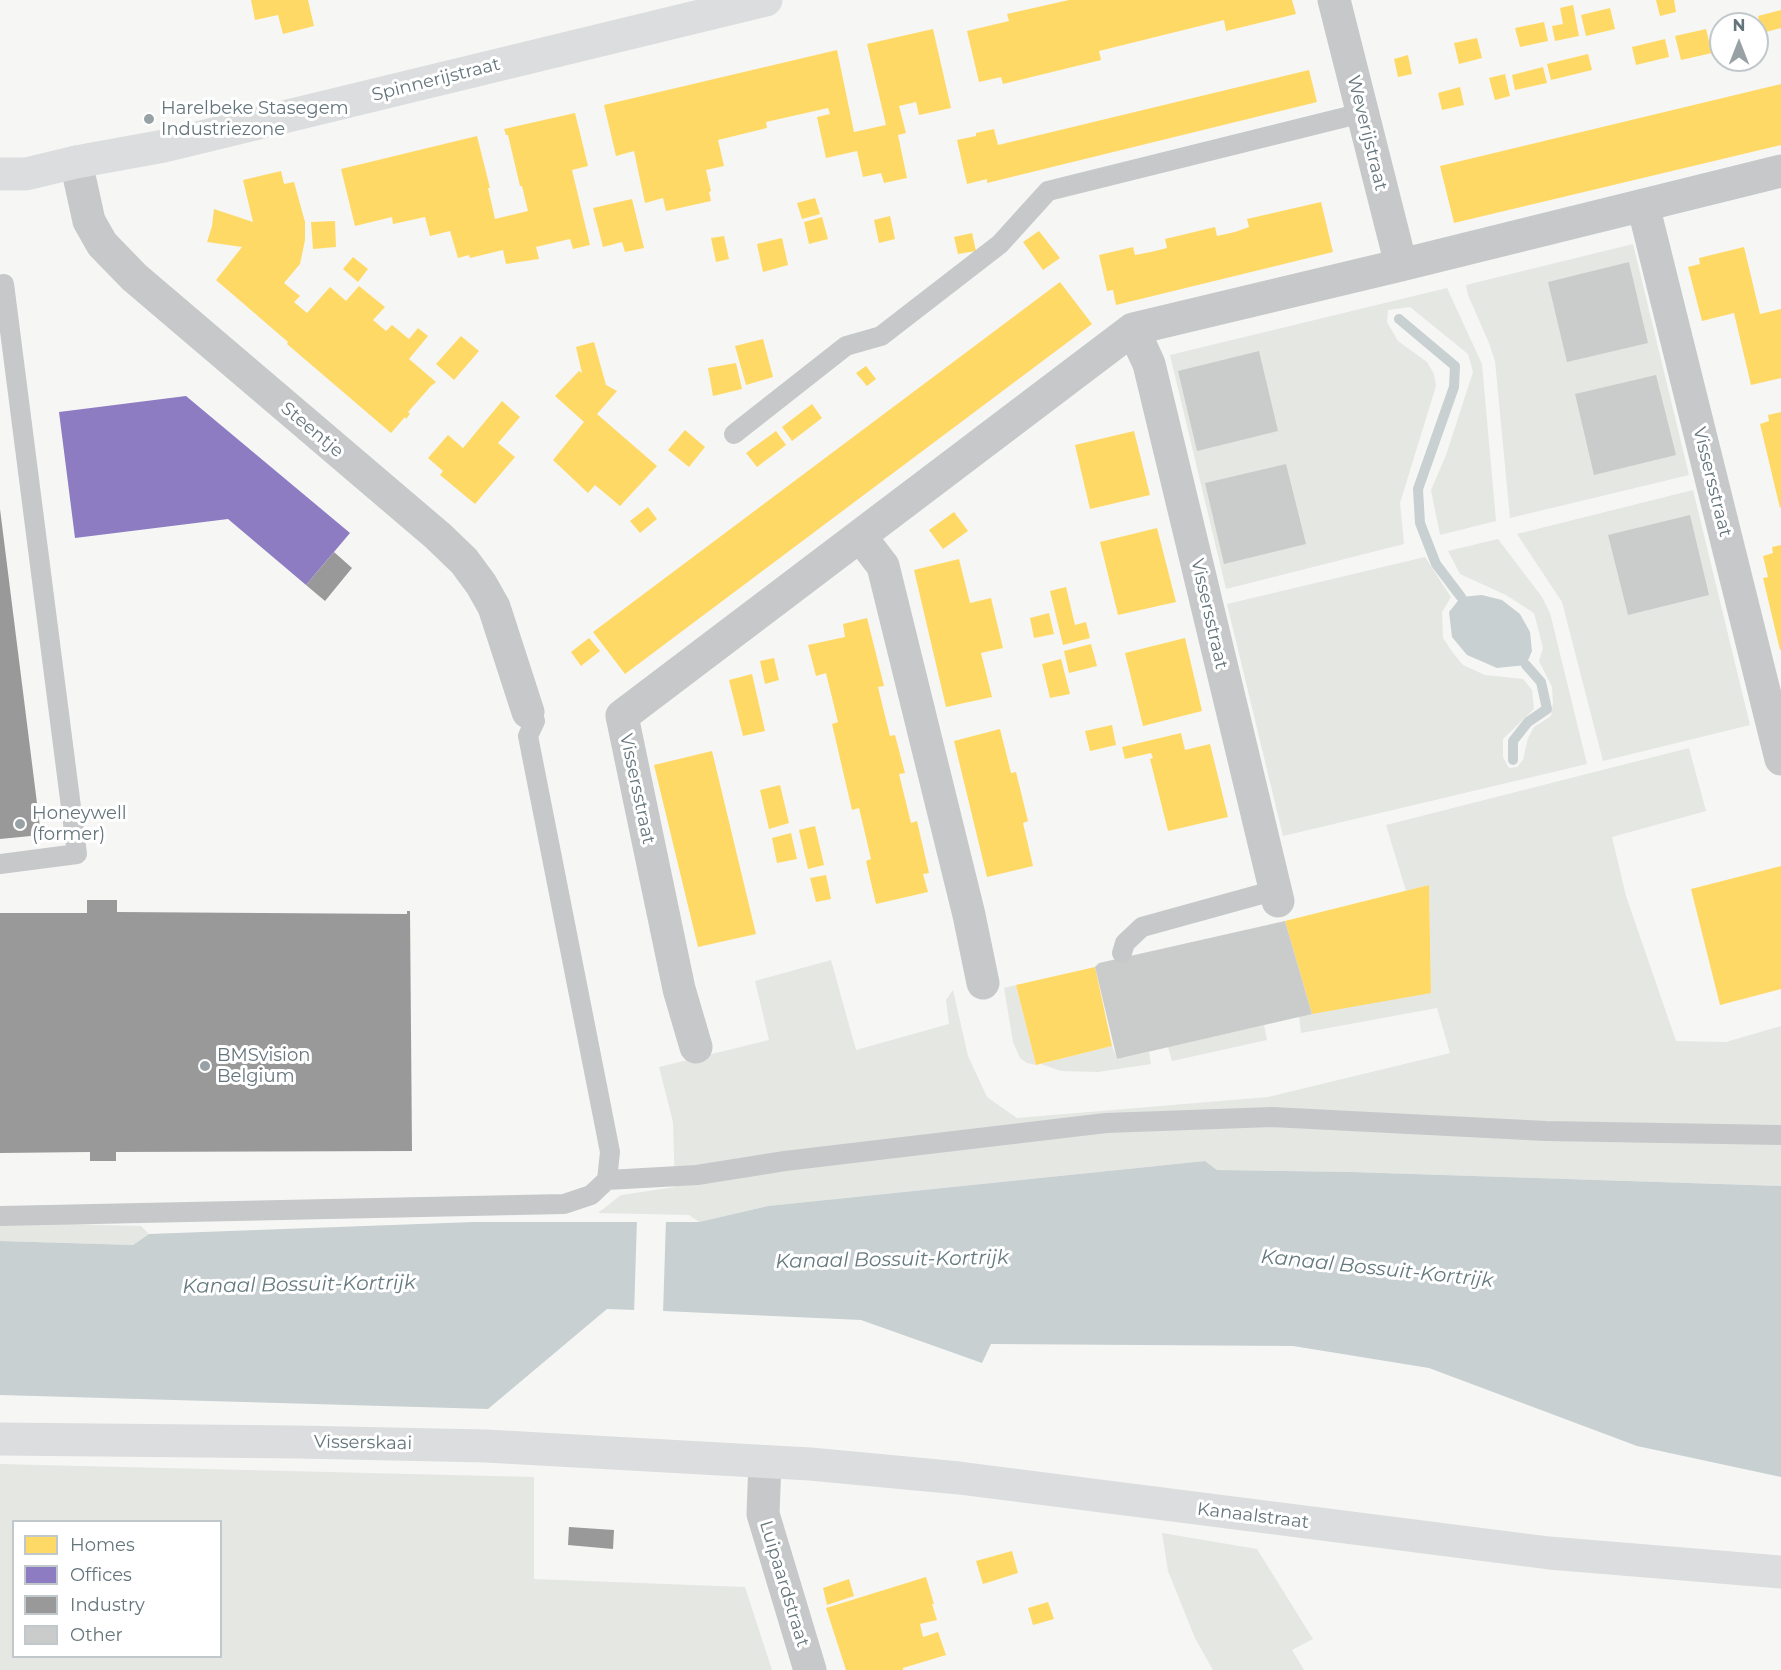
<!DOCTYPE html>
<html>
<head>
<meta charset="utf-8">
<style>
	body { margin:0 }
	#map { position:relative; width:1781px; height:1670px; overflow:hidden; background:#f6f6f5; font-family:Montserrat,sans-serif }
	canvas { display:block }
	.legend { position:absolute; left:12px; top:1520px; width:210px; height:138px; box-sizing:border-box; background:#fff; border:2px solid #c1c8cb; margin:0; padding:8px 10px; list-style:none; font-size:18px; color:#65757c }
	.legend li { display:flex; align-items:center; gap:12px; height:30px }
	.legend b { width:30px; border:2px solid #c1c8cb }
	.north { position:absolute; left:1709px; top:12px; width:60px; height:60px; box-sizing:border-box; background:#fff; border:2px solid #c1c8cb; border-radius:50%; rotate:0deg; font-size:16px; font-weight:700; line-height:24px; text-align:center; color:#65757c }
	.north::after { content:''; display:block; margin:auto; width:21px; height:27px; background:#98a2a6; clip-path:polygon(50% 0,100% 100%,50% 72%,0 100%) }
</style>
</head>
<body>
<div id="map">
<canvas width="1781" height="1670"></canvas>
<ul class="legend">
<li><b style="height:16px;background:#ffd966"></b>Homes</li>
<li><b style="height:16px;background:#8e7cc3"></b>Offices</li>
<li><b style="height:16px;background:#999"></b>Industry</li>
<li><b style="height:16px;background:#cacccc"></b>Other</li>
</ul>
<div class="north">N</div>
</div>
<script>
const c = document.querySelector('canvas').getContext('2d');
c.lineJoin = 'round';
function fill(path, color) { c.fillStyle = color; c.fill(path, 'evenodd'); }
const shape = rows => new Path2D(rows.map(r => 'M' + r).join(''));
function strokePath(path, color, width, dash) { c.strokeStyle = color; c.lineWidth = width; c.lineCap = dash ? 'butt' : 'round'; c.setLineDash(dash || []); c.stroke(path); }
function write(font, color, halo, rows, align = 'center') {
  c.font = font + ' Montserrat,sans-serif'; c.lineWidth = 6; c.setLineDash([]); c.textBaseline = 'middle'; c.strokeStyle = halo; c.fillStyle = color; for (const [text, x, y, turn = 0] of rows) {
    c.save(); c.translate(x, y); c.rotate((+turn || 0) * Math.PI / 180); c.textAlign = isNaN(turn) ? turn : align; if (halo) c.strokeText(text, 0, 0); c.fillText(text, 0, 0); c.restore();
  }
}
fill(shape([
	[1633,244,1689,475,1510,518,1495,361,1489,343,1468,295,1466,285],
	[1447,288,1482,364,1496,521,1440,535,1431,490,1446,455,1473,372,1468,354,1410,307,1388,310,1387,322,1398,341,1427,362,1434,374,1436,386,1400,503,1404,544,1226,589,1170,355],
	[1693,490,1750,725,1603,761,1562,602,1517,534],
	[1498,539,1542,597,1550,613,1587,764,1283,836,1227,604,1425,557,1451,597,1442,612,1443,638,1453,653,1463,665,1485,675,1523,679,1532,690,1534,709,1503,739,1503,757,1509,768,1517,767,1523,760,1528,738,1534,727,1551,716,1553,703,1552,687,1539,661,1543,648,1534,613,1506,595,1460,574,1448,551],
	[1689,748,1706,811,1612,837,1626,896,1676,1041,1726,1042,1781,1026,1781,1186,1351,1172,1217,1170,1205,1161,768,1206,699,1222,689,1215,598,1213,621,1195,675,1187,673,1122,659,1067,769,1040,755,981,831,960,856,1050,949,1024,946,1000,953,990,968,1056,987,1097,1017,1118,1268,1097,1450,1053,1437,1008,1301,1033,1299,1016,1431,992,1429,885,1406,891,1386,825],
	[1016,985,1036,1065,1027,1063,1020,1058,1013,1042,1004,988],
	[1264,1025,1267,1040,1172,1061,1168,1047],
	[1112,1046,1117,1059,1149,1052,1151,1064,1098,1072,1061,1071,1041,1064],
	[0,1222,141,1226,149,1234,133,1245,0,1241],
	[0,1464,534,1477,534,1579,745,1587,772,1670,0,1670],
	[14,1522,220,1522,220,1656,14,1656],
	[1162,1533,1257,1549,1313,1639,1292,1650,1304,1670,1213,1670,1195,1638,1168,1571]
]), '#e5e7e3');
fill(shape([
	[1482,595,1502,600,1520,614,1530,632,1532,651,1526,665,1497,668,1467,655,1452,637,1449,612,1461,597],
	[1205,1161,1217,1170,1351,1172,1781,1186,1781,1477,1637,1446,1429,1368,1293,1346,991,1344,982,1363,861,1320,663,1311,607,1309,488,1409,0,1395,0,1241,133,1245,149,1234,473,1222,699,1222,768,1206]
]), '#c8d0d2');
fill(shape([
	[637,1219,666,1219,663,1314,634,1314]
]), '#f6f6f5');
fill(shape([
	[251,0,308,0,314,26,283,34,278,15,255,20],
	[1069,0,1292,0,1296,14,1226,31,1224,20,1099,51,1101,60,1003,84,1001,77,979,82,967,31,1009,21,1007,14],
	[1656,0,1674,0,1676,12,1660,16],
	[1573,5,1579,36,1555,41,1552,26,1563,24,1560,8],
	[1610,8,1615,29,1586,36,1581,15],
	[1781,10,1781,28,1762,33,1758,16],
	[1748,18,1749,24,1726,24,1726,23],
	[1544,22,1548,41,1520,47,1515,28],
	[933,29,951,108,919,115,916,102,899,106,906,133,898,135,907,178,884,183,881,173,863,177,857,151,826,158,817,117,830,114,828,108,766,122,767,128,718,140,724,166,706,170,711,191,709,192,711,201,666,211,663,198,645,203,634,151,616,156,604,105,837,50,854,132,886,125,867,44],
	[1706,29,1712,53,1681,60,1675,36],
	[1477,38,1482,58,1459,64,1454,43],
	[1665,39,1669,57,1636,65,1632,47],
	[1588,54,1592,70,1551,80,1547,64],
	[1408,55,1412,74,1398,77,1394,59],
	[1543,67,1547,83,1515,90,1512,75],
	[1309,70,1317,102,987,183,987,179,967,184,957,140,976,136,976,133,994,129,998,145],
	[1505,74,1510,96,1495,100,1489,78],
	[1781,84,1781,145,1454,223,1440,166],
	[1460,87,1464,105,1442,110,1438,93],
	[575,113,588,166,572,170,590,245,573,249,570,239,536,247,539,259,506,264,503,250,470,258,469,255,458,258,450,231,430,236,425,217,393,224,392,217,355,226,341,169,477,136,490,188,488,188,495,219,528,211,522,186,520,186,508,135,506,135,504,129],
	[281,171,284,184,294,182,305,222,305,240,300,264,284,283,300,296,294,302,307,313,330,287,346,301,359,286,385,307,373,320,386,331,392,325,409,339,418,328,428,336,409,359,436,382,431,386,408,412,410,414,406,419,405,417,391,433,287,344,288,342,216,280,242,247,207,242,212,226,214,209,253,222,243,180],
	[815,198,820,214,802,219,797,203],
	[632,199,644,248,625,252,622,242,603,247,593,208],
	[1321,202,1333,252,1116,305,1113,290,1107,291,1099,255,1133,247,1135,255,1151,252,1167,248,1165,239,1215,227,1217,236,1235,232,1249,227,1247,219],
	[890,216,895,239,879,243,874,220],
	[822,217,828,239,809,244,804,222],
	[335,221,336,247,313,249,311,222],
	[1039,231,1060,258,1043,270,1023,242],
	[972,233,976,251,958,254,954,237],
	[724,236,729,259,716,262,711,238],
	[782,238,788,265,763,272,757,244],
	[1744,247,1760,314,1781,309,1781,378,1751,385,1734,313,1702,321,1688,267,1700,264,1699,258],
	[353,257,368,269,358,282,343,269],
	[1060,282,1092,324,625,674,593,632],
	[461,336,479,351,454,380,436,364],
	[763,339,773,377,746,385,735,346],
	[594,342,606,385,617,391,597,414,657,466,620,506,595,485,588,493,553,460,584,422,555,396,579,371,582,373,576,347],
	[736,363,742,389,713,396,708,368],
	[866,366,876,379,867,386,856,373],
	[502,401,520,417,498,443,515,457,475,504,440,475,443,471,428,458,448,435,463,448],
	[812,404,822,418,792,441,782,427],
	[1781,412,1781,507,1780,508,1760,424,1769,421,1768,415],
	[685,430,705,447,689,467,668,450],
	[776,431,786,445,757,467,746,453],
	[1134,431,1150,495,1090,509,1075,445],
	[648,507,657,519,640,533,630,521],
	[954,512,968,531,943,549,929,530],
	[1157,528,1176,602,1118,615,1100,542],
	[1781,545,1781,650,1780,650,1763,578,1768,577,1763,556,1773,553,1772,547],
	[959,559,970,603,991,598,1003,648,981,653,992,697,946,707,914,570],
	[1066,587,1075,625,1086,622,1090,638,1063,645,1050,591],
	[1049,613,1054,634,1034,638,1030,618],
	[867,618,884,686,878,687,884,712,890,736,895,735,905,773,899,774,911,823,917,821,929,873,923,874,928,892,876,904,866,861,871,859,859,808,852,810,832,724,838,722,826,673,816,676,808,645,845,637,843,624],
	[589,638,600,651,581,666,571,652],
	[1185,638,1202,711,1143,726,1125,653],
	[1091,644,1097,666,1069,673,1064,651],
	[774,658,779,680,765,684,760,661],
	[1061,659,1070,694,1050,698,1042,664],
	[752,674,765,731,743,736,729,680],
	[1112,725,1116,745,1090,751,1085,731],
	[1000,729,1011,773,1016,772,1028,821,1023,823,1033,866,987,877,954,741],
	[1181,733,1185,750,1210,744,1228,817,1168,831,1150,759,1153,758,1151,753,1125,759,1122,747],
	[712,751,756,934,698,947,654,765],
	[780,785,789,823,769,829,760,790],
	[815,826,824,865,808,869,799,830],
	[791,833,797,859,777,863,772,838],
	[1781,866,1781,989,1720,1005,1691,889],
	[826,875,831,899,816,902,810,878],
	[1429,885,1431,993,1312,1014,1285,921],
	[1095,967,1112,1046,1036,1065,1016,985],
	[1012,1551,1018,1573,983,1584,976,1561],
	[926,1577,934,1604,932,1604,937,1620,920,1624,923,1637,938,1632,946,1655,903,1668,903,1670,846,1670,826,1608],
	[849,1579,854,1596,827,1605,823,1588],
	[1048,1602,1054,1619,1033,1625,1028,1608]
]), '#ffd966');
fill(shape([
	[186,396,350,533,306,585,228,519,75,538,59,412]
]), '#8e7cc3');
fill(shape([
	[0,509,41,835,0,839],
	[334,552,352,568,325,601,306,585],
	[87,900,117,900,117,912,407,914,407,911,410,911,412,1151,116,1152,116,1161,90,1161,90,1152,0,1153,0,913,87,913],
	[569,1527,614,1530,613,1549,568,1545]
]), '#999');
strokePath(shape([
	[1399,319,1455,366,1454,387,1418,489,1420,523,1436,564,1461,597],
	[1513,760,1513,741,1528,722,1547,709,1541,682,1526,665]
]), '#c8d0d2', 10);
fill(shape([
	[1629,262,1648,343,1567,362,1548,282],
	[1259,351,1278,431,1197,451,1178,371],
	[1656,375,1676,455,1594,475,1575,394],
	[1286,464,1306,544,1224,564,1205,483],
	[1690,515,1709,595,1628,615,1608,535],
	[1285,921,1312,1014,1117,1059,1095,967,1099,963]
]), '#cacccc');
strokePath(shape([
	[734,434,846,346,881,336,1000,244,1048,191,1362,113],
	[535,721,528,736,610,1152,607,1180],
	[0,864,77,854,4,284],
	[1122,953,1125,943,1142,927,1276,890],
	[0,1216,564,1204,591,1195,607,1180,697,1175,785,1161,1106,1123,1272,1117,1546,1131,1781,1135]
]), '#c6c8c9', 20);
strokePath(shape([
	[1334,0,1401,265],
	[76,162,89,221,102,244,134,277,438,536,464,561,481,584,494,607,528,712],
	[1643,205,1781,759],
	[1133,329,1149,364,1278,901],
	[860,536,883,566,969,915,983,983],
	[696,1047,679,989,622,716,1133,329,1401,265,1781,171],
	[765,1462,763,1514,810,1670]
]), '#c6c8c9', 33);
strokePath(shape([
	[0,174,26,174,76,162,164,146,766,0],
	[0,1439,298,1442,486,1446,810,1464,959,1478,1549,1553,1781,1572]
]), '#dcddde', 33);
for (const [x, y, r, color] of [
	[149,119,6,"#98a2a6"],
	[20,824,6,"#98a2a6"],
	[205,1066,6,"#98a2a6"]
]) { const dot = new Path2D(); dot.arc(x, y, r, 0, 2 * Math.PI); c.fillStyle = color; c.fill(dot); strokePath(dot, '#fff', 2); }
write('18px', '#65757c', '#fff', [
	["Spinnerijstraat",436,80,-14],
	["Weverijstraat",1367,133,76],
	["Steentje",312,430,40],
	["Vissersstraat",1712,482,76],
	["Vissersstraat",1209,614,77],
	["Vissersstraat",637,789,78],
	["Visserskaai",363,1443,1],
	["Kanaalstraat",1253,1516,7],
	["Luipaardstraat",784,1584,73]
]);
write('18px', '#65757c', '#fff', [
	["Harelbeke Stasegem",161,109],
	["Industriezone",161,130],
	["Honeywell",32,814],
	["(former)",32,835],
	["BMSvision",217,1056],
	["Belgium",217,1077]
], 'left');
write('italic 20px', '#657a7e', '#fff', [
	["Kanaal Bossuit-Kortrijk",892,1260,-1],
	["Kanaal Bossuit-Kortrijk",1377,1269,6],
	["Kanaal Bossuit-Kortrijk",299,1285,-1]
]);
</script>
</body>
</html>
